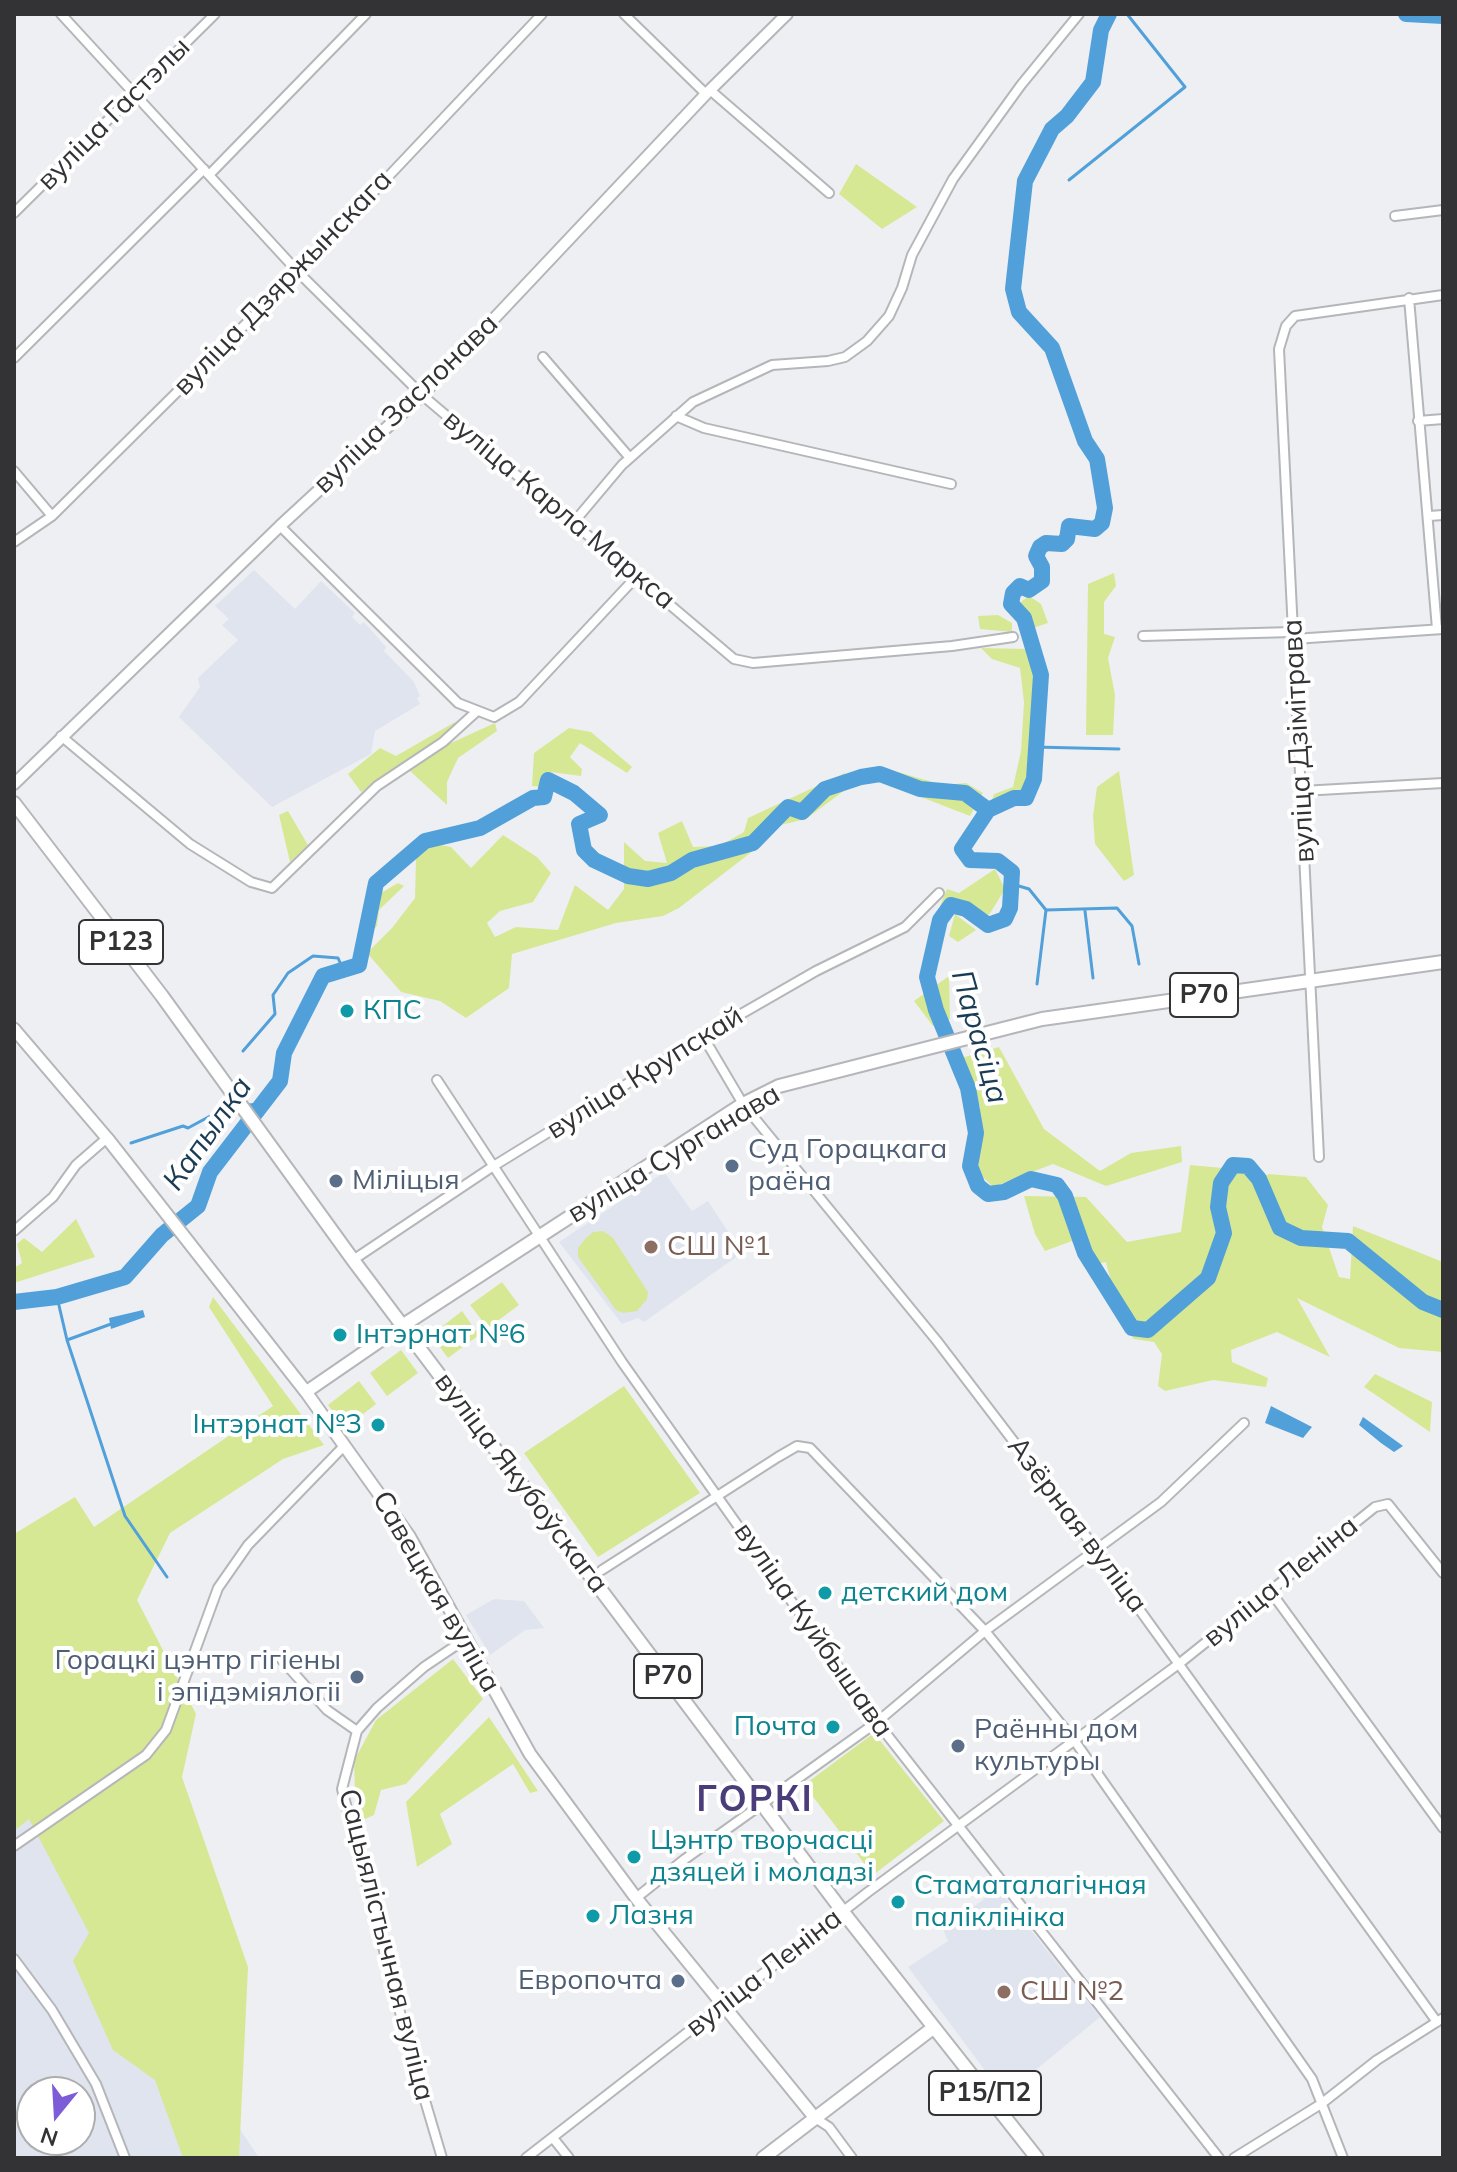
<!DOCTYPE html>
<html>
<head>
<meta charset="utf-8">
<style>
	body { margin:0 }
	#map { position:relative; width:1457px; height:2172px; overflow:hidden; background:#eeeff3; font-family:Mulish,sans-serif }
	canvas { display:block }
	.frame { position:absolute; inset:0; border:16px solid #333335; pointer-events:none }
	.north { position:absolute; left:16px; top:2076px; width:80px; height:80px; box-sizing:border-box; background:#fff; border:2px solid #adadae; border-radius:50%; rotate:198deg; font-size:22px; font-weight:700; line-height:32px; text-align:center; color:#333335 }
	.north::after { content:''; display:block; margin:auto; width:28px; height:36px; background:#7e5cd7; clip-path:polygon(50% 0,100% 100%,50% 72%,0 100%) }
</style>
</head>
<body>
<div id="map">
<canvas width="1457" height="2172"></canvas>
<div class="frame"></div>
<div class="north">N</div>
</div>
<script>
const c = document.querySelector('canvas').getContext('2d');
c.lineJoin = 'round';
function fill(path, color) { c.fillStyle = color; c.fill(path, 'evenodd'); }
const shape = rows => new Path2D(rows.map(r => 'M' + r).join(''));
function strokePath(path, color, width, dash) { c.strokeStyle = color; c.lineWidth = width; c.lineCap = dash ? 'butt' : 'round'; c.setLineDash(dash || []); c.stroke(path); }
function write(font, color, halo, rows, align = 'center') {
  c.font = font + ' Mulish,sans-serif'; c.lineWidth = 8; c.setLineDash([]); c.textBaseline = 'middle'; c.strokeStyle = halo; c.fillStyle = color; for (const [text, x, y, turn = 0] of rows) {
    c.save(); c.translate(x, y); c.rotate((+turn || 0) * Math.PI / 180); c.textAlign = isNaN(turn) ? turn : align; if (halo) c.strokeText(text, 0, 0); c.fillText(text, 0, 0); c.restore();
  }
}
fill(shape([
	[254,570,295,609,321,581,355,613,352,617,360,625,364,622,386,647,384,651,414,682,420,696,417,698,420,704,375,731,371,754,272,807,179,717,200,687,198,678,238,640,222,625,229,619,215,606],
	[664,1172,692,1211,708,1201,742,1253,644,1322,638,1318,622,1324,559,1242],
	[14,1536,108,1928,259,2158,14,2158],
	[32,2092,80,2092,80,2140,32,2140],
	[494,1599,524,1601,544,1628,525,1630,490,1655,466,1615],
	[998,1889,1100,2017,1004,2096,908,1967,948,1941,943,1929]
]), '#dfe4ef');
fill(shape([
	[856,164,917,207,882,229,839,194],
	[1114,573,1116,586,1104,602,1104,634,1115,637,1108,658,1115,695,1113,735,1086,735,1088,584],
	[1029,596,1041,604,1048,623,1033,628,1031,619,1018,604],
	[998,615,1012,623,1012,632,980,629,978,616],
	[981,648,1026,649,1036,674,1030,781,1024,795,1009,796,991,803,994,794,1013,787,1021,751,1024,702,1020,668,992,659],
	[455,722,458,726,361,792,348,774,380,748,396,756],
	[495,723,497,731,458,758,447,782,447,805,409,770,440,748],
	[569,728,591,732,632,767,627,773,580,743,570,757,582,769,581,776,550,772,540,787,532,786,534,753],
	[891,770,943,785,966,783,983,793,970,816,885,783],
	[1119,771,1134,875,1124,881,1095,844,1093,816,1097,787],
	[845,773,845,790,806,819,772,827,758,847,679,908,663,916,616,923,512,954,509,988,466,1018,440,1001,401,992,367,953,392,928,415,898,416,858,431,843,451,847,471,868,503,835,537,857,551,873,533,902,500,911,487,923,495,937,516,927,558,930,575,885,608,910,624,889,624,842,645,861,667,863,658,833,682,821,693,847,719,846,744,832,748,818],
	[288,811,308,845,290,862,279,815],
	[995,869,1005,889,989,915,954,900,940,906,947,889,959,893],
	[398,883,404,886,379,910,377,926,371,932,376,896],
	[955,914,976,930,958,942,949,936],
	[949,976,950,1019,933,1026,914,1001],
	[999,1047,1044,1129,1100,1171,1131,1153,1181,1146,1182,1162,1106,1186,1053,1164,993,1187,978,1172,980,1107,958,1059],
	[1190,1165,1244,1170,1254,1181,1269,1174,1306,1177,1328,1205,1322,1227,1339,1277,1350,1279,1353,1226,1443,1262,1443,1352,1399,1348,1297,1298,1330,1357,1277,1332,1231,1350,1232,1362,1268,1378,1266,1387,1213,1380,1165,1391,1158,1386,1162,1354,1154,1342,1134,1339,1121,1323,1106,1262,1084,1267,1072,1241,1045,1251,1035,1234,1024,1196,1086,1197,1127,1242,1181,1232],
	[76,1219,95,1257,14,1283,14,1268,22,1263,17,1244,24,1238,42,1252],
	[603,1231,613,1238,648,1292,647,1299,637,1311,623,1313,616,1310,578,1257,578,1248,585,1239,593,1232],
	[502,1282,519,1305,488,1328,470,1305],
	[213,1297,324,1445,283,1459,170,1533,137,1600,196,1714,182,1777,248,1967,239,2158,183,2158,155,2080,113,2050,73,1961,89,1933,29,1819,14,1831,14,1534,75,1497,94,1527,273,1406,209,1307],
	[462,1311,479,1335,448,1358,431,1335],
	[401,1350,418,1373,387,1396,370,1373],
	[1375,1374,1432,1402,1430,1432,1364,1387],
	[359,1381,376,1404,345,1428,328,1405],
	[624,1386,700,1493,598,1557,524,1453],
	[453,1659,483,1699,406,1784,381,1790,374,1815,356,1823,354,1761,376,1720],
	[489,1717,538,1791,530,1793,513,1764,440,1814,452,1844,417,1867,406,1802],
	[874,1733,944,1821,873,1875,804,1785]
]), '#d7e894');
fill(shape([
	[143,1310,145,1317,111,1329,109,1318],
	[1271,1406,1312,1427,1303,1438,1265,1423],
	[1363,1417,1403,1446,1394,1452,1381,1443,1359,1425]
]), '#51a0da');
strokePath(shape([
	[1069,180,1185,87,1127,14],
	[1034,747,1119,749],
	[1012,884,1029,889,1046,910,1117,908,1132,926,1139,964],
	[1085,911,1093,978],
	[1037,984,1046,910],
	[243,1051,275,1014,273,995,288,973,313,956,338,958,343,969],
	[248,1105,261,1104],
	[131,1143,183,1126,188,1128,227,1107,236,1106],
	[57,1297,67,1340,125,1516,167,1577],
	[67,1340,111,1324]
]), '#51a0da', 3);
strokePath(shape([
	[1109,14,1101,30,1093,82,1067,116,1052,129,1025,181,1013,289,1019,312,1052,348,1085,441,1097,459,1105,508,1102,523,1095,529,1069,526,1067,539,1062,544,1046,543,1040,547,1036,556,1042,567,1042,581,1029,590,1020,586,1013,593,1011,604,1024,618,1041,675,1034,779,1026,798,1014,798,988,810,962,849,970,860,998,861,1012,872,1010,908,1005,919,988,925,966,909,951,905,940,920,927,977,936,1010,968,1088,976,1133,970,1166,978,1186,988,1194,1004,1192,1031,1179,1057,1185,1065,1196,1085,1253,1132,1328,1148,1330,1208,1278,1224,1233,1218,1207,1221,1183,1233,1165,1248,1166,1259,1179,1280,1228,1301,1238,1348,1241,1423,1302,1443,1310],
	[1406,14,1443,16],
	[14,1302,57,1297,125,1277,162,1235,198,1206,210,1172,280,1081,284,1053,323,976,359,965,376,883,425,841,480,828,533,798,544,797,548,780,574,793,600,815,579,824,584,850,594,860,628,876,648,879,671,873,692,860,753,843,788,807,802,812,825,789,861,777,880,774,920,789,965,793,988,810]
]), '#51a0da', 16);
const minor = shape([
	[61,14,298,272,422,395,734,659,753,663,952,646,1013,637],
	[624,14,706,94],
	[710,90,829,193],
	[209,175,366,14],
	[14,213,215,14],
	[1395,216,1443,210],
	[1409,298,1437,629],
	[543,357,630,458],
	[14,358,204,169],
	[676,416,704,428,951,484],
	[1418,421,1443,419],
	[14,471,52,516],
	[1429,516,1443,515],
	[574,522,622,465,693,402,772,365,828,361,845,357,867,341,889,316,902,288,912,255,953,179,1021,85,1079,14],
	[280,526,458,703,494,717,519,702,637,576],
	[14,542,52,516,298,272,542,14],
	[1143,636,1293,632],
	[1294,639,1443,629],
	[61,736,190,844,251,882,272,888,377,786,443,742,476,712],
	[1302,791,1443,783],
	[704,1038,743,1104,937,1341,1095,1548,1437,2022],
	[437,1080,622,1362,877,1722,1219,2158],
	[1319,1157,1279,349,1286,326,1295,316,1443,295],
	[14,1231,53,1197,76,1165,107,1138],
	[353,1260,492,1167,729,1021,816,971,905,927,939,893],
	[602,1570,778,1457,797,1446,810,1448,985,1631,1074,1740,1312,2079,1343,2158],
	[1271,1592,1443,1828],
	[282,1660,327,1710,357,1731],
	[14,1846,146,1755,166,1730,218,1588,248,1545,345,1445],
	[636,1898,685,1859,877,1722,985,1631,1161,1502,1244,1423],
	[14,1959,52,2010,96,2084,125,2158],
	[815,2118,829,2127,852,2158],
	[553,2138,569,2158],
	[442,2158,408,2043,342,1789,357,1731,377,1708,424,1667,464,1640],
	[526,2158,868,1892,1180,1663,1375,1507,1388,1504,1443,1573],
	[1234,2158,1321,2104,1377,2060,1443,2018]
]);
const tertiary = shape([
	[14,784,280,526,422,395,706,94,787,14]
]);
const secondary = shape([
	[14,1029,107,1138,306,1392,409,1536,530,1754,636,1898,815,2118],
	[306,1392,402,1326]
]);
const primary = shape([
	[14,803,162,996,353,1260,843,1912,1037,2158],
	[402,1326,743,1104,779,1086,1042,1019,1443,962],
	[763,2158,933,2028]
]);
strokePath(minor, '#b4b6b9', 12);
strokePath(tertiary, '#b4b6b9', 14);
strokePath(secondary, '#b4b6b9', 15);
strokePath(primary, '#b4b6b9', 16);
strokePath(minor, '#fff', 8);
strokePath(tertiary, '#fff', 10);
strokePath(secondary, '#fff', 11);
strokePath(primary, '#fff', 12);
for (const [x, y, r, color] of [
	[347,1011,8,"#0f9aa8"],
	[732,1166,8,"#5c6f8a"],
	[336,1181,8,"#5c6f8a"],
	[651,1247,8,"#8d6e63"],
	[340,1335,8,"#0f9aa8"],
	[378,1425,8,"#0f9aa8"],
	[825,1593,8,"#0f9aa8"],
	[357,1677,8,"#5c6f8a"],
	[833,1727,8,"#0f9aa8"],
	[958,1746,8,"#5c6f8a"],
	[634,1857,8,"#0f9aa8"],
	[898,1902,8,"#0f9aa8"],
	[593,1916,8,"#0f9aa8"],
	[678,1981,8,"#5c6f8a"],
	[1004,1992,8,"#8d6e63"]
]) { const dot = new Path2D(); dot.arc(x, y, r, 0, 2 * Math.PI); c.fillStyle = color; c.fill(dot); strokePath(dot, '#fff', 3); }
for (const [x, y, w] of [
	[121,942,84],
	[1204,995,68],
	[668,1676,68],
	[985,2093,112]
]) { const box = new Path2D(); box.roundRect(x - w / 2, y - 22, w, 44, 6); c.fillStyle = '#fff'; c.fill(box); strokePath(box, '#333335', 2); }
write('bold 26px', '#333335', null, [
	["Р123",121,942],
	["Р70",1204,995],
	["Р70",668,1676],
	["Р15/П2",985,2093]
]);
write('28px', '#333335', '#fff', [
	["вуліца Гастэлы",114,114,-45],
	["вуліца Дзяржынскага",283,283,-46],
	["вуліца Заслонава",406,404,-44],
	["вуліца Карла Маркса",559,510,40],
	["вуліца Дзімітрава",1299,741,-93],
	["вуліца Крупскай",645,1073,-32],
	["вуліца Сурганава",674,1154,-31],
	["вуліца Якубоўскага",521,1483,53],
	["Азёрная вуліца",1077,1525,53],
	["вуліца Леніна",1281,1582,-39],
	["Савецкая вуліца",436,1592,60],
	["вуліца Куйбышава",813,1630,55],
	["Сацыялістычная вуліца",386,1945,76],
	["вуліца Леніна",764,1973,-38]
]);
write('28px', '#0d838f', '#fff', [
	["КПС",363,1011],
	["Інтэрнат №6",356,1335],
	["Інтэрнат №3",362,1425,"right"],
	["детский дом",841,1593],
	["Почта",817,1727,"right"],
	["Цэнтр творчасці",650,1841],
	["дзяцей і моладзі",650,1873],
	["Стаматалагічная",914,1886],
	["паліклініка",914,1918],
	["Лазня",609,1916]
], 'left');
write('28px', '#4e5e75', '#fff', [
	["Суд Горацкага",748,1150],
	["раёна",748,1182],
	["Міліцыя",352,1181],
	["Горацкі цэнтр гігіены",341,1661,"right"],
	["і эпідэміялогіі",341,1693,"right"],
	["Раённы дом",974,1730],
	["культуры",974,1762],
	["Европочта",662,1981,"right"]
], 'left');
write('28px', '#785e54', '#fff', [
	["СШ №1",667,1247],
	["СШ №2",1020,1992]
], 'left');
write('italic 30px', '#193b53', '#fff', [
	["Парасіца",979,1037,74],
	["Капылка",208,1134,-55]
]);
c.letterSpacing = '2px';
write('bold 36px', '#4b3d7a', '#fff', [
	["ГОРКІ",755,1800]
]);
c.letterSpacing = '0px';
</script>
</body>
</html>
